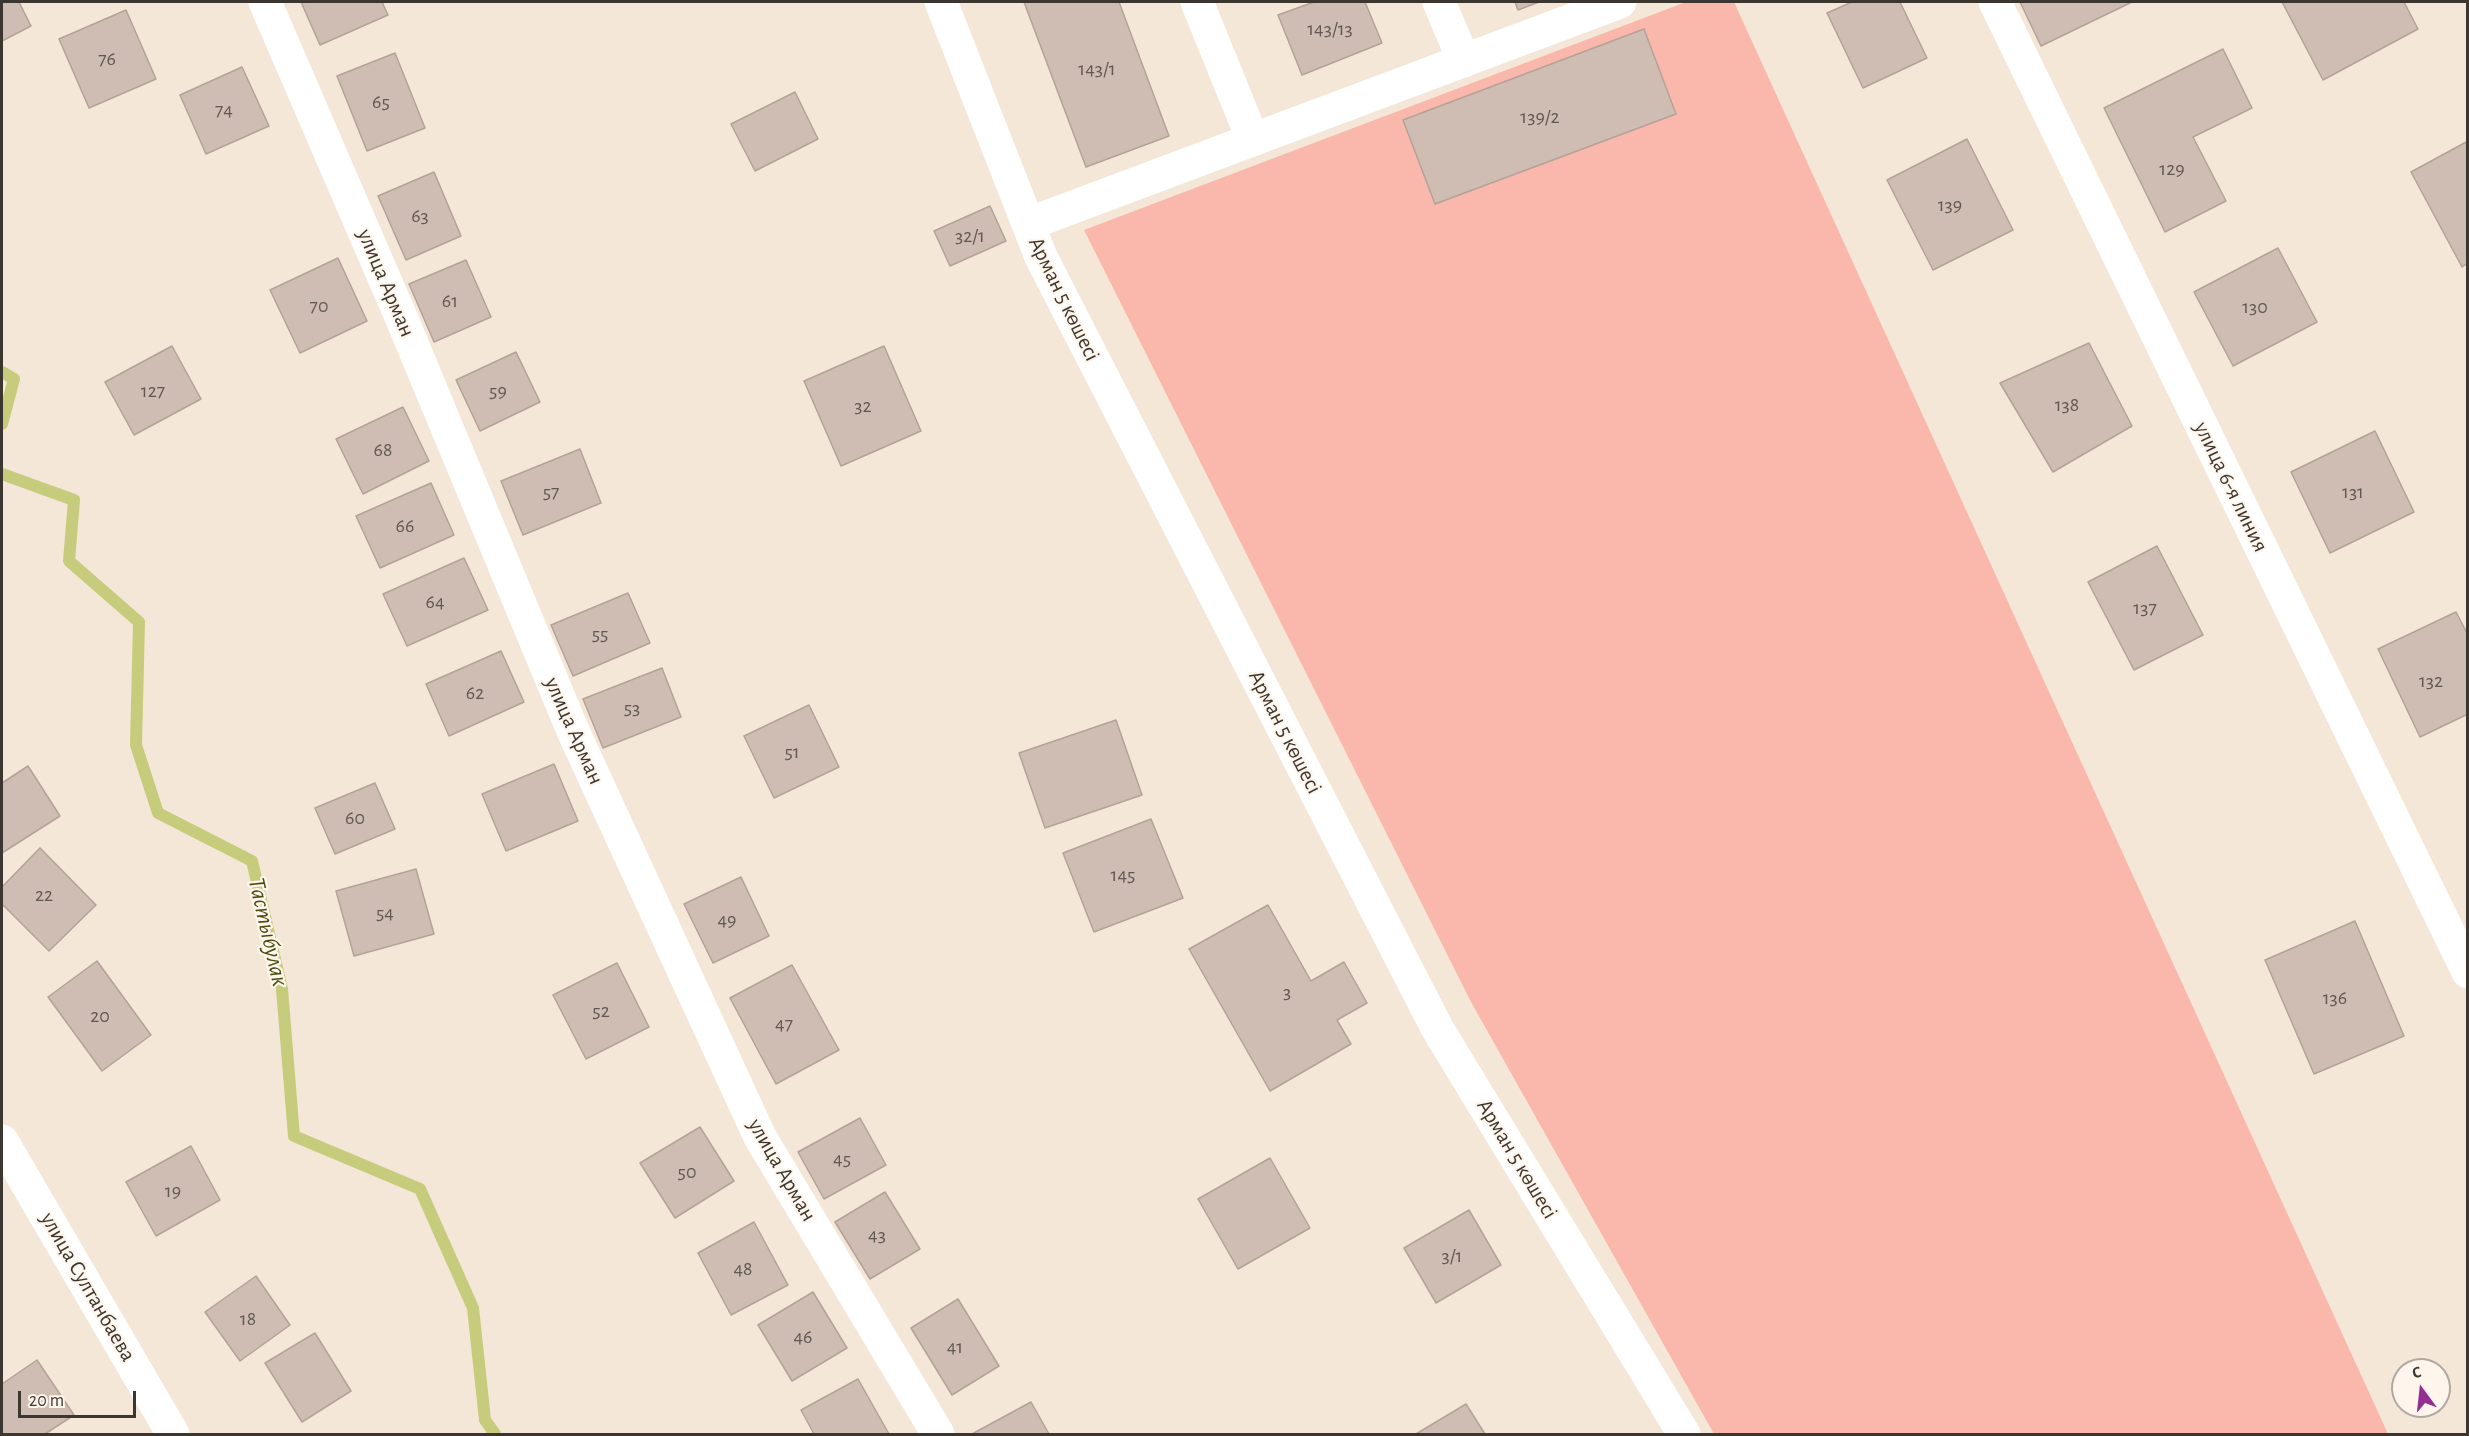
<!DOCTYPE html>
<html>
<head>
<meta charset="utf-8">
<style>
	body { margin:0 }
	#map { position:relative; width:2469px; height:1436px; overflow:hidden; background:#f5e7d8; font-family:"Alegreya Sans",sans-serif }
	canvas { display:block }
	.frame { position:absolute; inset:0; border:3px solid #3c3631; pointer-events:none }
	.north { position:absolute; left:2391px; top:1358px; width:60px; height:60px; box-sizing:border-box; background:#fef6ed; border:2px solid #b0a9a2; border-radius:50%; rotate:345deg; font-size:16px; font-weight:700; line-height:24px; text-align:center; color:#3c3631 }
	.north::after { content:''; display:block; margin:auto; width:21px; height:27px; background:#942e93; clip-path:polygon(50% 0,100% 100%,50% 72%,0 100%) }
	.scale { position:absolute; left:18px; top:1391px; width:118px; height:27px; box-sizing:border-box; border:3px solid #3c3631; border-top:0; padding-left:8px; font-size:18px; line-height:21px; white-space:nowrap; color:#3c3631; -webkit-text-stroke:4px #fef6ed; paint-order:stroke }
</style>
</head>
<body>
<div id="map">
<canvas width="2469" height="1436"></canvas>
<div class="frame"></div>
<div class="north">С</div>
<div class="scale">20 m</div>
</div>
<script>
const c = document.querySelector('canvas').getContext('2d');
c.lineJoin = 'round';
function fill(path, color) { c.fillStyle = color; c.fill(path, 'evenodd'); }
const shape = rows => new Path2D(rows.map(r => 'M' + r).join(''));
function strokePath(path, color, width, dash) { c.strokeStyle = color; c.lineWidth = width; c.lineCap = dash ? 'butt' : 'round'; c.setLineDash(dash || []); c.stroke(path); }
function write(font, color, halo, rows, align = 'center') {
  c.font = font + ' "Alegreya Sans",sans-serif'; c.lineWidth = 4.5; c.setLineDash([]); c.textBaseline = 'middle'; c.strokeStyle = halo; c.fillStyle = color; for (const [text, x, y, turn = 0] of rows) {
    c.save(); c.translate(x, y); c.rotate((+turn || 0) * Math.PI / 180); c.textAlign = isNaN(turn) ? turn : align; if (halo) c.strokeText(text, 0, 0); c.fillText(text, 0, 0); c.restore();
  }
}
fill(shape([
	[1686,2,1734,2,2388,1434,1714,1434,1471,1002,1084,230]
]), '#fab7ab');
strokePath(shape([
	[2,372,14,379,2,424],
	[2,474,74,500,69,561,139,622,136,745,158,813,252,861,282,989,294,1136,420,1189,473,1308,485,1420,495,1434]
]), '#c6cc7c', 12);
const building = shape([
	[2,2,19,2,31,26,2,41,2,2],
	[301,2,382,2,388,15,320,45,301,2],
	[1024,2,1119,2,1169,136,1086,167,1024,2],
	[1314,2,1365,2,1382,43,1302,75,1278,15,1314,2],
	[1515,2,1539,2,1518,10,1515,2],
	[1852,2,1900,2,1927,58,1863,88,1827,13,1852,2],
	[2020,2,2132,2,2041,46,2020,2],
	[2282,2,2404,2,2418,29,2323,80,2282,2],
	[126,10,156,79,89,108,59,39,126,10],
	[1644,29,1676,114,1435,204,1403,120,1644,29],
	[2223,49,2252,108,2193,137,2226,201,2165,232,2104,108,2223,49],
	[395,53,425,128,367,151,337,76,395,53],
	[242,67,269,126,206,154,180,95,242,67],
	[795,92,818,139,755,171,731,124,795,92],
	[1967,139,2013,230,1933,270,1887,180,1967,139],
	[2468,141,2468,263,2462,267,2411,172,2468,141],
	[434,172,461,236,406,260,378,196,434,172],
	[990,206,1006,241,950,266,934,231,990,206],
	[2278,248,2317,322,2233,366,2194,292,2278,248],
	[338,258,367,321,300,353,270,290,338,258],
	[466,260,491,317,434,342,409,284,466,260],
	[2089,343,2132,426,2053,472,2000,383,2089,343],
	[172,346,201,399,134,435,105,382,172,346],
	[884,346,921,431,841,466,804,381,884,346],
	[516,352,540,402,480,431,456,380,516,352],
	[403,407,429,461,363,494,336,439,403,407],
	[2375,431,2414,512,2330,553,2291,472,2375,431],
	[580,449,601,503,523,535,501,481,580,449],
	[431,483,454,535,380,568,356,516,431,483],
	[2157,546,2203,635,2134,670,2088,582,2157,546],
	[464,558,488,610,407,646,383,594,464,558],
	[628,593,650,643,573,676,551,625,628,593],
	[2456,612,2468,635,2468,714,2420,737,2378,649,2456,612],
	[501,651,524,702,449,736,426,684,501,651],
	[662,668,681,717,603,748,583,699,662,668],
	[809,705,839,767,774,798,744,736,809,705],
	[1116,720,1142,795,1045,828,1019,753,1116,720],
	[554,764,578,821,506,851,482,794,554,764],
	[28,766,60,816,2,853,2,783,28,766],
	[375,783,395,829,335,854,315,808,375,783],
	[1151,819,1183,898,1094,932,1063,853,1151,819],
	[40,848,96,905,49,951,2,904,2,887,40,848],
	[416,869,434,934,354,956,336,891,416,869],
	[741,877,769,936,713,963,684,904,741,877],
	[1268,905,1311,981,1344,962,1367,1003,1337,1020,1351,1044,1270,1091,1189,949,1268,905],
	[2355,921,2404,1036,2314,1074,2265,960,2355,921],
	[97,961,151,1035,102,1071,48,997,97,961],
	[617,963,649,1027,586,1059,553,995,617,963],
	[792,965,839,1050,776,1084,730,998,792,965],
	[860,1118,886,1165,824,1199,798,1152,860,1118],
	[700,1127,734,1181,675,1218,640,1163,700,1127],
	[191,1146,220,1200,156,1236,126,1182,191,1146],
	[1270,1158,1310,1228,1238,1269,1198,1199,1270,1158],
	[885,1192,920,1249,870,1279,835,1222,885,1192],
	[1469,1210,1501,1265,1436,1303,1404,1248,1469,1210],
	[754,1222,788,1285,731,1315,698,1253,754,1222],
	[256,1276,290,1325,240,1361,205,1312,256,1276],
	[813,1292,847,1348,792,1381,758,1325,813,1292],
	[958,1299,999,1366,952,1395,911,1328,958,1299],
	[315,1333,351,1391,302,1422,265,1363,315,1333],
	[37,1360,74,1415,45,1434,2,1434,2,1384,37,1360],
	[858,1379,889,1434,814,1434,801,1410,858,1379],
	[1031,1402,1049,1434,972,1434,1031,1402],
	[1466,1404,1485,1434,1416,1434,1466,1404]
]);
fill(building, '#cfbdb3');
strokePath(building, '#b3a298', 1.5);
strokePath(shape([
	[265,2,401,317,573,731,760,1137,938,1434],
	[941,2,1041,257,1437,1028,1684,1434],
	[1197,2,1253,140],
	[1439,2,1464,61],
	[1995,2,2468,972],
	[1028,224,1620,2],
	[2,1141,173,1434]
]), '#fff', 33);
write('20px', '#615852', null, [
	["143/13",1330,29],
	["76",107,59],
	["143/1",1097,69],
	["65",381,102],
	["74",224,110],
	["139/2",1540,117],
	["129",2172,169],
	["139",1950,205],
	["63",420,216],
	["32/1",970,236],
	["61",450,301],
	["70",319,306],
	["130",2255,307],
	["127",153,391],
	["59",498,391],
	["138",2067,405],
	["32",863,406],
	["68",383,450],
	["57",551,492],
	["131",2353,492],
	["66",405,526],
	["64",435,602],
	["137",2145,608],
	["55",600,634],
	["132",2431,681],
	["62",475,693],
	["53",632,708],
	["51",792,752],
	["60",355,818],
	["145",1123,875],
	["22",44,895],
	["54",385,913],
	["49",727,920],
	["3",1287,992],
	["136",2335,998],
	["52",601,1011],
	["20",100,1016],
	["47",784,1024],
	["45",842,1159],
	["50",687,1172],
	["19",173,1191],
	["43",877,1235],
	["3/1",1452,1256],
	["48",743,1269],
	["18",248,1319],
	["46",803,1337],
	["41",955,1347]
]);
write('22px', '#3c3631', '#fef6ed', [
	["улица Арман",386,283,67],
	["Арман 5 көшесі",1064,299,64],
	["улица 6-я линия",2231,487,64],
	["улица Арман",574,731,66],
	["Арман 5 көшесі",1285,732,63],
	["Арман 5 көшесі",1517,1159,59],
	["улица Арман",782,1170,60],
	["улица Султанбаева",88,1287,60]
]);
write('italic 24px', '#494c0f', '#fef6ed', [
	["Тастыбулак",268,932,77]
]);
</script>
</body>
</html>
